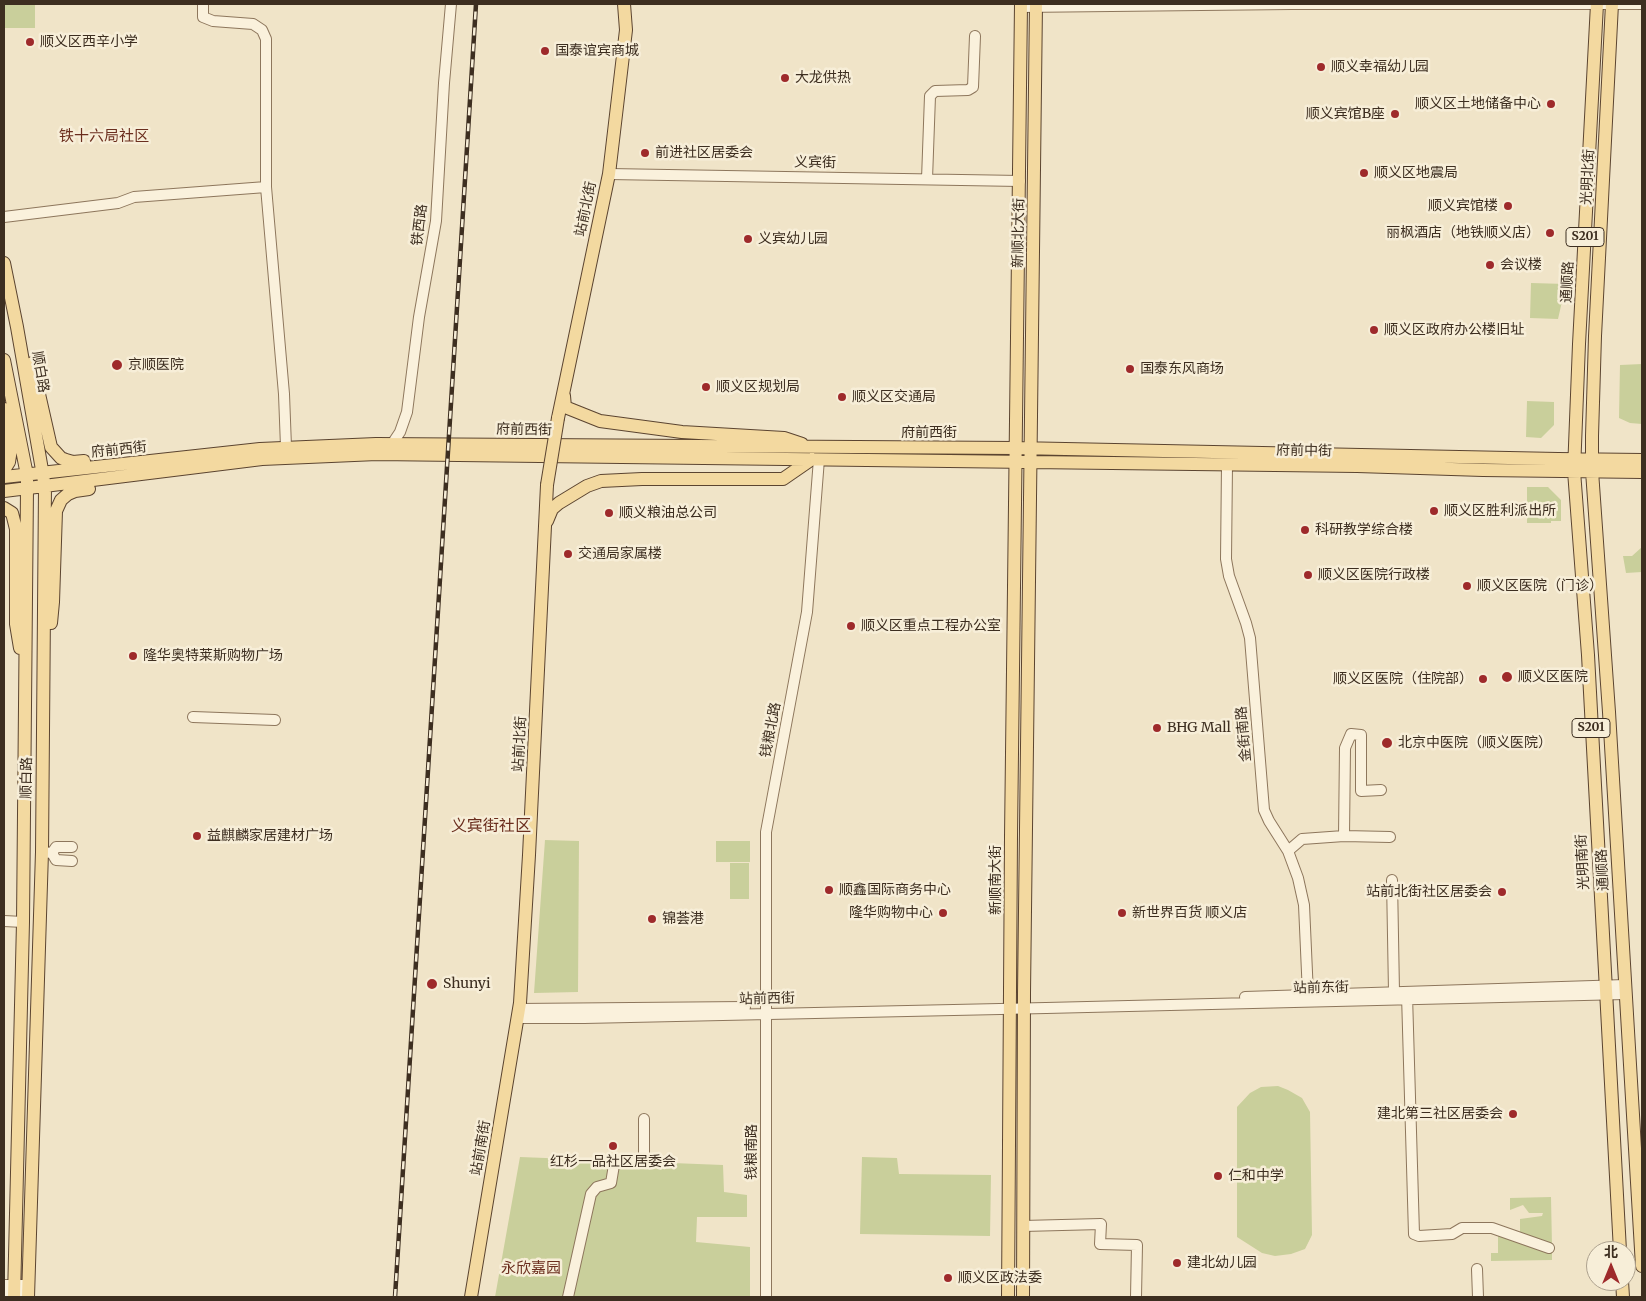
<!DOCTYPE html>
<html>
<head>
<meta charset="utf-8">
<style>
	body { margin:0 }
	#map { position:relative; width:1646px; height:1301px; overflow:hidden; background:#f0e4c8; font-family:Merriweather,"Noto Sans SC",serif }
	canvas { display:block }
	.frame { position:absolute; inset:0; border:5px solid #3d2e20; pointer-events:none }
	.north { position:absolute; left:1586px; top:1241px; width:50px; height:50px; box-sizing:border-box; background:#f7eed8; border:1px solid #ada18e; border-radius:50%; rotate:0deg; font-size:14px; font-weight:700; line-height:20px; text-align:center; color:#3d2e20 }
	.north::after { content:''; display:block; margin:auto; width:18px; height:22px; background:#9e2a2b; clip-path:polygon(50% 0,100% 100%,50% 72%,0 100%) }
</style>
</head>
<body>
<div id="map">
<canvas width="1646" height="1301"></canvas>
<div class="frame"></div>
<div class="north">北</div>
</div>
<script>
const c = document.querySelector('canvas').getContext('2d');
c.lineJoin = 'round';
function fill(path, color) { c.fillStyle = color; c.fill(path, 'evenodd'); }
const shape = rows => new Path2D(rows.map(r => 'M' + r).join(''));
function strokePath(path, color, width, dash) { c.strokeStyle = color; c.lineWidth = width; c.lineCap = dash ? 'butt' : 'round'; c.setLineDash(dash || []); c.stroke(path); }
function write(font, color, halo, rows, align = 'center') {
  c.font = font + ' Merriweather,"Noto Sans SC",serif'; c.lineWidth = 5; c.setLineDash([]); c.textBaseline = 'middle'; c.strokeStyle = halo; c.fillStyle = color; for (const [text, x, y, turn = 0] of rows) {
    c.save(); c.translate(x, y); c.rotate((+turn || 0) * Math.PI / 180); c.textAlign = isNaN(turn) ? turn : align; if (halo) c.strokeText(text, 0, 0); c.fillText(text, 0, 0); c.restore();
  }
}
fill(shape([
	[4,4,35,4,35,28,4,28],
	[1531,283,1566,284,1558,319,1530,318],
	[1642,364,1642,424,1630,423,1619,418,1620,365],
	[1527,401,1554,402,1554,425,1541,438,1526,437],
	[1527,487,1548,487,1561,500,1561,521,1551,521,1551,523,1527,523],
	[1642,547,1642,572,1626,573,1623,556,1632,556],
	[545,840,579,841,578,992,534,993],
	[716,841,750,841,750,862,716,862],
	[730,863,749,863,749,899,730,899],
	[1278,1086,1288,1090,1302,1098,1310,1112,1312,1235,1305,1249,1291,1254,1275,1256,1262,1253,1237,1237,1237,1107,1250,1093,1261,1087],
	[520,1157,723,1165,724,1192,747,1195,747,1217,697,1217,696,1242,750,1247,750,1297,495,1297],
	[862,1157,897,1158,899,1174,991,1175,990,1236,860,1234],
	[1551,1197,1552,1246,1520,1233,1520,1219,1542,1216,1543,1213,1529,1213,1523,1205,1510,1210,1510,1198],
	[1498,1236,1515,1238,1552,1253,1552,1260,1491,1261,1491,1253,1498,1253]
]), '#c9cf9b');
const minor = shape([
	[203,4,203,17,213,21,253,24,262,30,266,39,266,187],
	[1021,7,1291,4,1642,4],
	[609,174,1020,181],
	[927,179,930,96,935,91,968,90,973,87,975,36],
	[4,217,118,203,134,197,266,187,284,394,286,447],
	[392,444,400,432,407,412,419,317,436,221,444,83,451,4],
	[1227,465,1226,559,1229,576,1246,623,1250,638,1264,810,1269,821,1288,851,1298,878,1304,905,1308,995],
	[193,717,275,720],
	[1344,836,1345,748,1351,734,1361,735,1361,791,1381,790],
	[1288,851,1302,839,1344,836,1390,837],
	[42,852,52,853,56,847,72,847],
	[52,853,56,860,72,861],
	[1392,880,1394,992],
	[4,921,23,922],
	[1407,995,1414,1234,1419,1236,1452,1234,1462,1228,1492,1228,1549,1248],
	[1245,997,1625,985],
	[519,1009,745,1007],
	[518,1018,584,1018,1046,1008,1625,994],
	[1023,1226,1101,1224,1100,1244,1137,1245,1136,1297],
	[1477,1269,1478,1297],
	[4,1285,29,1285],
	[4,1293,28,1293],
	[568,1297,591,1194,597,1187,611,1183,614,1165,619,1162,644,1160,644,1119],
	[766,1297,766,832,807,612,819,459]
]);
const major = shape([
	[1597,4,1579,344,1574,471,1588,655,1620,1251],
	[1612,4,1595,336,1592,436,1592,471,1609,712,1642,1266],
	[4,263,17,327,45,487,42,852,28,1297],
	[4,360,27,475,27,489,23,922,14,1297],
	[32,363,51,447,61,458,66,460,73,462,84,461],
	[564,396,565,407,600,421,682,432,784,438,802,444],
	[4,409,11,449,9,462,4,470],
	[558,418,609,174,626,30,624,4],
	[4,477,260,449,376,444,1016,448,1558,459,1642,460],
	[4,491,262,459,377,454,1357,466,1483,470,1642,472],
	[4,508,12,513,16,529,16,624,20,648],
	[547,521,552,509,559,503,587,486,601,481,642,479,783,479,812,459],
	[51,623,53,602,56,511,61,500,68,494,75,491,89,489],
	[1622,1281,1623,1297],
	[471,1297,520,1003,529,855,547,485],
	[1008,1297,1011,836,1021,4],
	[1023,1297,1024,993,1036,4]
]);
strokePath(minor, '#8d765c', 12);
strokePath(major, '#5b4430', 14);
strokePath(minor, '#faf1dc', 10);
strokePath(major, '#f3d9a0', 12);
const rail = shape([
	[395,1297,476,4]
]);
strokePath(rail, '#3d2e20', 4.5);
strokePath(rail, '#f7eed8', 2.5, [8]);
const majorBridge = shape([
	[547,485,558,418]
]);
strokePath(majorBridge, '#5b4430', 14, []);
strokePath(majorBridge, '#f3d9a0', 12);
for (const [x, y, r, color] of [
	[30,42,5,"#9e2a2b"],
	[545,51,5,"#9e2a2b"],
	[1321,67,5,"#9e2a2b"],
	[785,78,5,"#9e2a2b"],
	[1551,104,5,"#9e2a2b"],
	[1395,114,5,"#9e2a2b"],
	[645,153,5,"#9e2a2b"],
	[1364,173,5,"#9e2a2b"],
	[1508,206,5,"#9e2a2b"],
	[1550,233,5,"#9e2a2b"],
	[748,239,5,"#9e2a2b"],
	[1490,265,5,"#9e2a2b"],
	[1374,330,5,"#9e2a2b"],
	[117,365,6,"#9e2a2b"],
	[1130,369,5,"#9e2a2b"],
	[706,387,5,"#9e2a2b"],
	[842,397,5,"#9e2a2b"],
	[1434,511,5,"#9e2a2b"],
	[609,513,5,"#9e2a2b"],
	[1305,530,5,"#9e2a2b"],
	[568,554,5,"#9e2a2b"],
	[1308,575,5,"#9e2a2b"],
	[1467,586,5,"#9e2a2b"],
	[851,626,5,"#9e2a2b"],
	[133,656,5,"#9e2a2b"],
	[1507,677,6,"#9e2a2b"],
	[1483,679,5,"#9e2a2b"],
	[1157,728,5,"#9e2a2b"],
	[1387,743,6,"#9e2a2b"],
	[197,836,5,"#9e2a2b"],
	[829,890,5,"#9e2a2b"],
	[1502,892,5,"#9e2a2b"],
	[943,913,5,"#9e2a2b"],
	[1122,913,5,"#9e2a2b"],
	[652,919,5,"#9e2a2b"],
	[432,984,6,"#9e2a2b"],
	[1513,1114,5,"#9e2a2b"],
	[613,1146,5,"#9e2a2b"],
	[1218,1176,5,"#9e2a2b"],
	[1177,1263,5,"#9e2a2b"],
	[948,1278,5,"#9e2a2b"]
]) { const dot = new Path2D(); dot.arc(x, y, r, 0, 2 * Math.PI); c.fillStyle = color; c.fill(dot); strokePath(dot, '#f7eed8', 2); }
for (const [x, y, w] of [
	[1585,237,38],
	[1591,728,38]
]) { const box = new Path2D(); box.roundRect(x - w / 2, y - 9.5, w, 19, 4); c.fillStyle = '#f7eed8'; c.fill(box); strokePath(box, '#3d2e20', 1); }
write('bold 12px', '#3d2e20', null, [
	["S201",1585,237],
	["S201",1591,728]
]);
write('14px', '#3d2e20', '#f7eed8', [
	["顺义区西辛小学",40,42],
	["国泰谊宾商城",555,51],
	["顺义幸福幼儿园",1331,67],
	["大龙供热",795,78],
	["顺义区土地储备中心",1541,104,"right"],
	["顺义宾馆B座",1385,114,"right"],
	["前进社区居委会",655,153],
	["顺义区地震局",1374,173],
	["顺义宾馆楼",1498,206,"right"],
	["丽枫酒店（地铁顺义店）",1540,233,"right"],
	["义宾幼儿园",758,239],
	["会议楼",1500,265],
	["顺义区政府办公楼旧址",1384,330],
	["京顺医院",128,365],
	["国泰东风商场",1140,369],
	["顺义区规划局",716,387],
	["顺义区交通局",852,397],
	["顺义区胜利派出所",1444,511],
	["顺义粮油总公司",619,513],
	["科研教学综合楼",1315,530],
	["交通局家属楼",578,554],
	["顺义区医院行政楼",1318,575],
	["顺义区医院（门诊）",1477,586],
	["顺义区重点工程办公室",861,626],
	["隆华奥特莱斯购物广场",143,656],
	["顺义区医院",1518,677],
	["顺义区医院（住院部）",1473,679,"right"],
	["BHG Mall",1167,728],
	["北京中医院（顺义医院）",1398,743],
	["益麒麟家居建材广场",207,836],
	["顺鑫国际商务中心",839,890],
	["站前北街社区居委会",1492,892,"right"],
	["隆华购物中心",933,913,"right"],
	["新世界百货 顺义店",1132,913],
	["锦荟港",662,919],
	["Shunyi",443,984],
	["建北第三社区居委会",1503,1114,"right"],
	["红杉一品社区居委会",613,1162,"center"],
	["仁和中学",1228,1176],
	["建北幼儿园",1187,1263],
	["顺义区政法委",958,1278]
], 'left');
write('14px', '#3d2e20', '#f7eed8', [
	["义宾街",815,163,1],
	["光明北街",1588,177,-87],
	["站前北街",586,209,-78],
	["铁西路",420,225,-83],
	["新顺北大街",1019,233,-89],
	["通顺路",1568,282,-87],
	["顺白路",40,372,80],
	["府前西街",524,430,1],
	["府前西街",929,433],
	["府前西街",119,450,-6],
	["府前中街",1304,451,1],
	["钱粮北路",771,730,-79],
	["金街南路",1244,734,-95],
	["站前北街",520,744,-87],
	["顺白路",27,778,-89],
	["光明南街",1583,862,-93],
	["通顺路",1603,870,-93],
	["新顺南大街",996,880,-90],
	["站前东街",1321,988,-1],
	["站前西街",767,999,-1],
	["站前南街",481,1148,-80],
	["钱粮南路",752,1152,-90]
]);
write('15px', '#6b2e1e', '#f7eed8', [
	["铁十六局社区",104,137],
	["永欣嘉园",531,1269]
]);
write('16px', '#6b2e1e', '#f7eed8', [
	["义宾街社区",491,826]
]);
</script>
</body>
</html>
